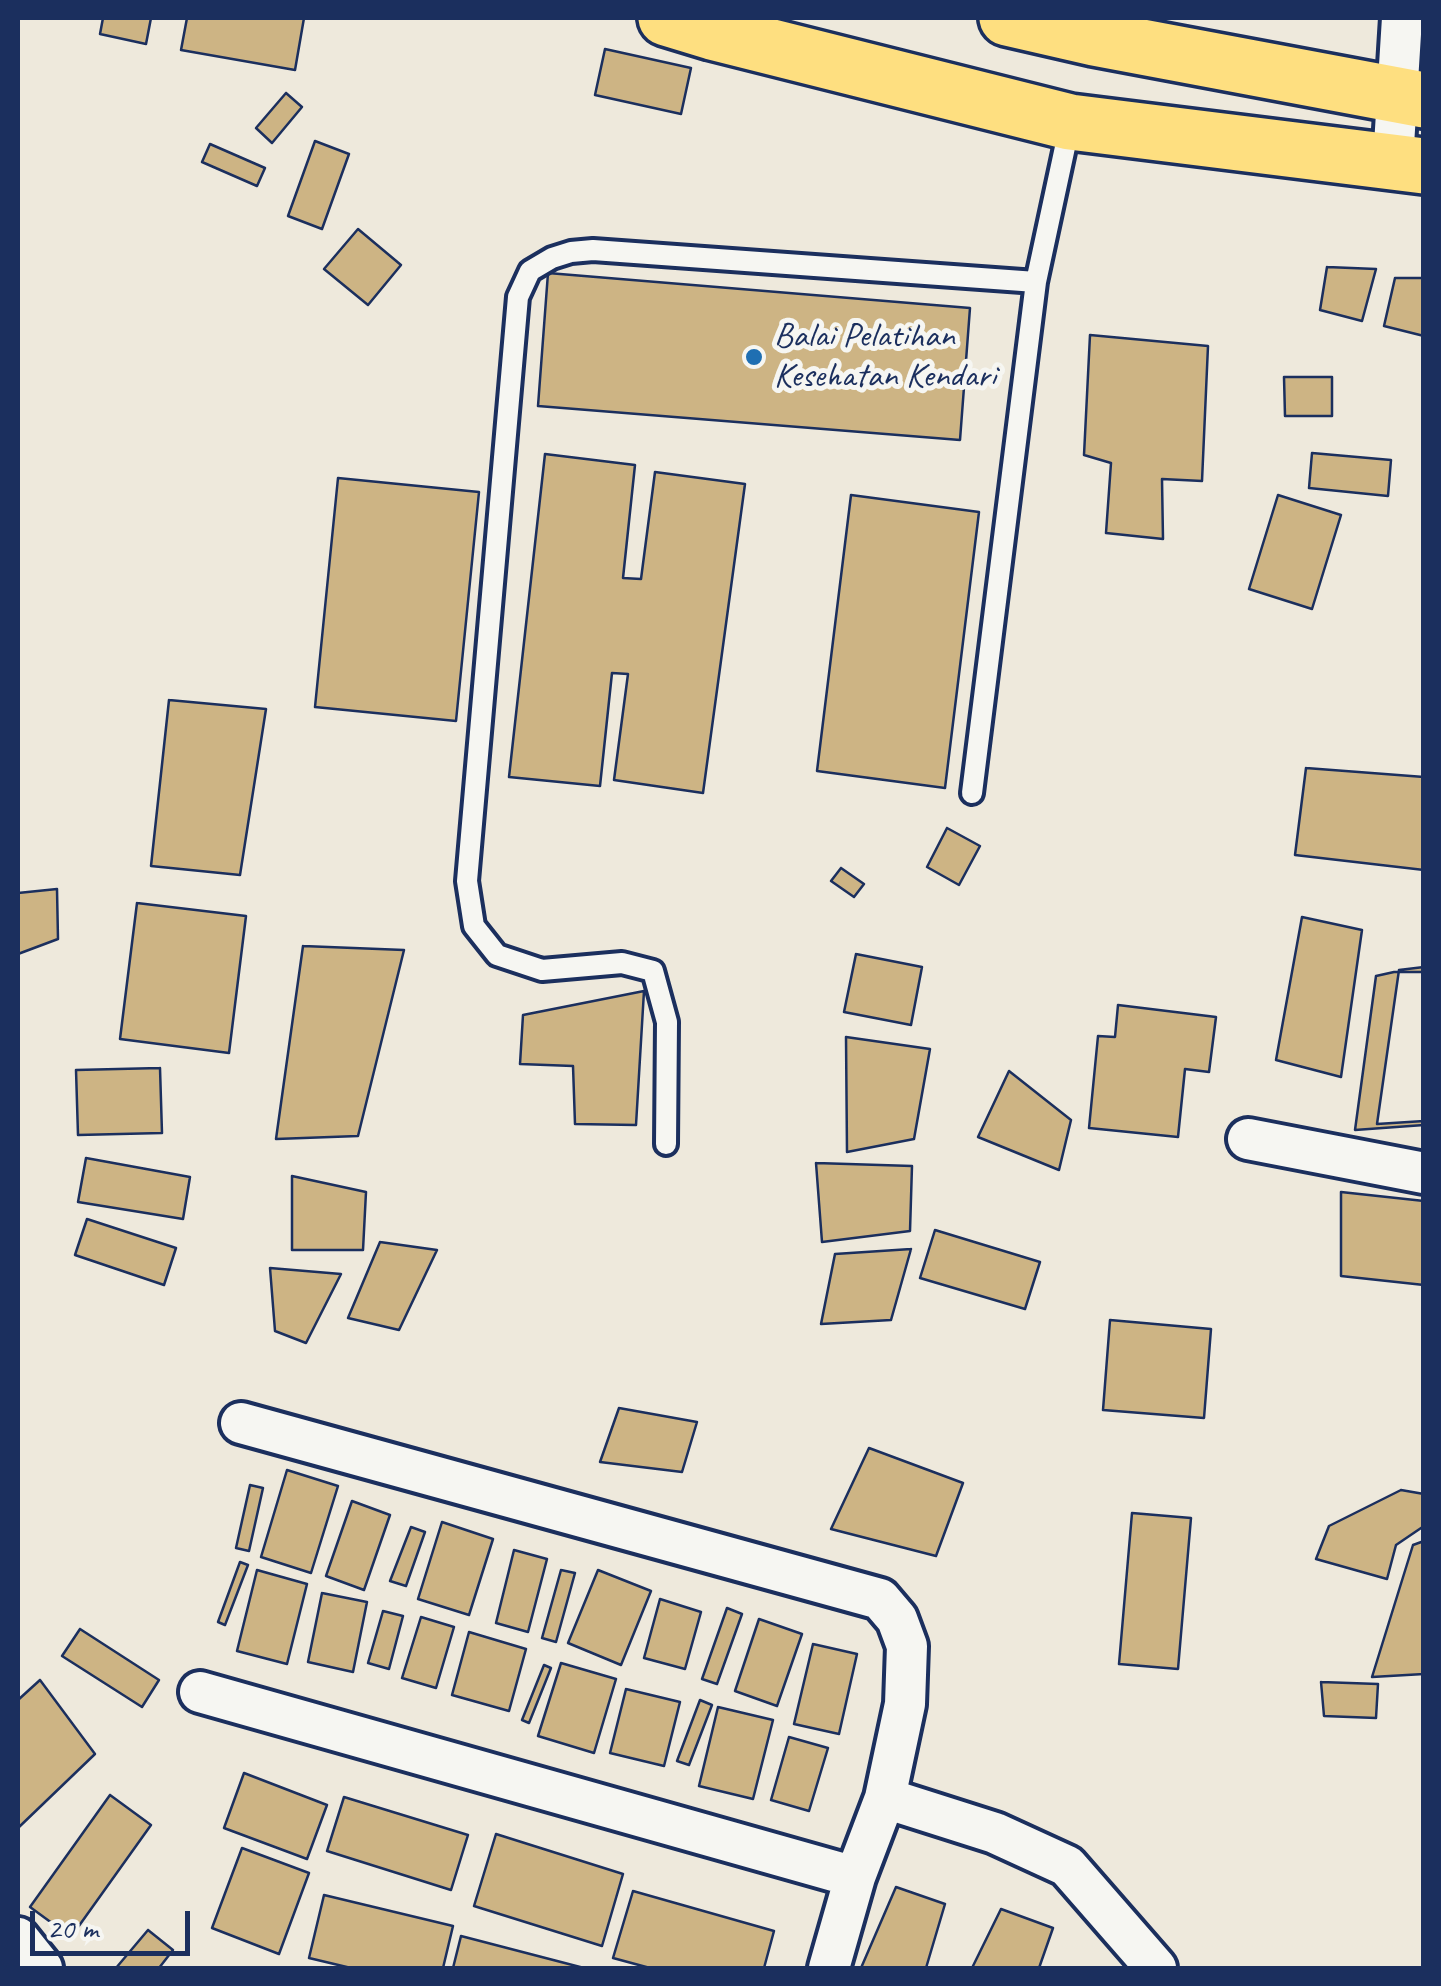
<!DOCTYPE html>
<html>
<head>
<meta charset="utf-8">
<style>
	body { margin:0 }
	#map { position:relative; width:1441px; height:1986px; overflow:hidden; background:#eee9dc; font-family:Caveat,sans-serif }
	canvas { display:block }
	.frame { position:absolute; inset:0; border:20px solid #1b2f5e; pointer-events:none }
	.scale { position:absolute; left:30px; top:1911px; width:160px; height:45px; box-sizing:border-box; border:5px solid #1b2f5e; border-top:0; padding-left:12px; font-size:30px; line-height:35px; white-space:nowrap; color:#1b2f5e; -webkit-text-stroke:8px #f6f6f2; paint-order:stroke }
</style>
</head>
<body>
<div id="map">
<canvas width="1441" height="1986"></canvas>
<div class="frame"></div>
<div class="scale">20 m</div>
</div>
<script>
const c = document.querySelector('canvas').getContext('2d');
c.lineJoin = 'round';
function fill(path, color) { c.fillStyle = color; c.fill(path, 'evenodd'); }
const shape = rows => new Path2D(rows.map(r => 'M' + r).join(''));
function strokePath(path, color, width, dash) { c.strokeStyle = color; c.lineWidth = width; c.lineCap = dash ? 'butt' : 'round'; c.setLineDash(dash || []); c.stroke(path); }
function write(font, color, halo, rows, align = 'center') {
  c.font = font + ' Caveat,sans-serif'; c.lineWidth = 10; c.setLineDash([]); c.textBaseline = 'middle'; c.strokeStyle = halo; c.fillStyle = color; for (const [text, x, y, turn = 0] of rows) {
    c.save(); c.translate(x, y); c.rotate((+turn || 0) * Math.PI / 180); c.textAlign = isNaN(turn) ? turn : align; if (halo) c.strokeText(text, 0, 0); c.fillText(text, 0, 0); c.restore();
  }
}
const building = shape([
	[103,18,151,18,146,44,100,34,103,18],
	[187,18,304,18,295,70,181,50,187,18],
	[605,49,691,68,681,114,595,95,605,49],
	[286,93,302,107,272,143,256,128,286,93],
	[315,141,349,154,322,229,288,216,315,141],
	[210,144,265,168,257,186,202,162,210,144],
	[358,229,401,265,368,305,324,269,358,229],
	[1327,267,1376,269,1362,321,1320,310,1327,267],
	[548,273,970,308,960,440,538,406,548,273],
	[1395,278,1424,278,1424,336,1384,326,1395,278],
	[1090,335,1208,346,1202,481,1162,479,1163,539,1106,533,1111,463,1084,455,1090,335],
	[1284,377,1332,377,1332,416,1285,416,1284,377],
	[1312,453,1391,460,1388,496,1309,488,1312,453],
	[545,454,635,465,623,578,641,579,655,472,745,484,703,793,614,780,628,674,612,673,600,786,509,777,545,454],
	[338,478,479,492,456,721,315,707,338,478],
	[851,495,979,512,945,788,817,771,851,495],
	[1278,495,1341,515,1312,609,1249,589,1278,495],
	[169,700,266,709,240,875,151,866,169,700],
	[1306,768,1424,777,1424,870,1295,855,1306,768],
	[947,828,980,846,959,885,927,867,947,828],
	[841,868,864,884,854,897,831,881,841,868],
	[57,889,58,939,18,954,18,893,57,889],
	[137,903,246,916,229,1053,120,1039,137,903],
	[1302,917,1362,930,1341,1077,1276,1060,1302,917],
	[303,946,404,950,358,1136,276,1139,303,946],
	[856,954,922,967,911,1025,844,1012,856,954],
	[1424,967,1424,1121,1377,1124,1399,970,1424,967],
	[1394,972,1424,972,1424,1125,1355,1130,1376,976,1394,972],
	[644,991,636,1125,575,1124,573,1066,520,1064,523,1015,644,991],
	[1118,1005,1216,1017,1209,1072,1185,1069,1178,1137,1089,1128,1098,1036,1115,1037,1118,1005],
	[846,1037,930,1049,914,1139,847,1152,846,1037],
	[160,1068,162,1133,78,1135,76,1070,160,1068],
	[1009,1071,1071,1120,1059,1170,978,1137,1009,1071],
	[86,1158,190,1177,183,1219,78,1202,86,1158],
	[816,1163,912,1166,910,1231,822,1242,816,1163],
	[292,1176,366,1192,363,1250,292,1250,292,1176],
	[1341,1192,1424,1201,1424,1285,1341,1276,1341,1192],
	[87,1219,176,1248,164,1285,75,1255,87,1219],
	[935,1230,1040,1262,1025,1309,920,1278,935,1230],
	[380,1242,437,1250,399,1330,348,1318,380,1242],
	[911,1249,891,1320,821,1324,835,1254,911,1249],
	[270,1268,341,1274,306,1343,275,1331,270,1268],
	[1110,1320,1211,1329,1204,1418,1103,1410,1110,1320],
	[619,1408,697,1422,682,1472,600,1462,619,1408],
	[869,1448,963,1483,936,1556,831,1529,869,1448],
	[287,1470,338,1486,311,1573,261,1557,287,1470],
	[250,1485,263,1488,249,1551,236,1548,250,1485],
	[1401,1490,1424,1494,1424,1526,1396,1545,1387,1579,1316,1559,1329,1526,1401,1490],
	[352,1501,390,1515,364,1590,326,1576,352,1501],
	[1132,1513,1191,1518,1178,1669,1119,1664,1132,1513],
	[442,1522,493,1539,469,1615,418,1599,442,1522],
	[411,1527,425,1532,406,1586,390,1581,411,1527],
	[1424,1541,1424,1674,1372,1677,1413,1545,1424,1541],
	[514,1550,547,1559,528,1632,496,1623,514,1550],
	[240,1562,248,1565,225,1625,218,1622,240,1562],
	[257,1570,307,1584,287,1664,237,1651,257,1570],
	[561,1570,575,1573,556,1642,542,1638,561,1570],
	[598,1570,651,1591,621,1665,568,1643,598,1570],
	[322,1593,367,1602,353,1672,308,1662,322,1593],
	[660,1599,701,1612,685,1669,644,1658,660,1599],
	[727,1608,742,1614,717,1684,702,1679,727,1608],
	[383,1611,403,1616,389,1669,368,1663,383,1611],
	[421,1617,454,1627,436,1688,402,1678,421,1617],
	[759,1619,802,1634,777,1706,735,1691,759,1619],
	[80,1629,159,1680,142,1707,62,1656,80,1629],
	[469,1632,526,1649,509,1711,452,1695,469,1632],
	[813,1644,857,1654,839,1734,794,1724,813,1644],
	[561,1663,616,1679,594,1753,538,1736,561,1663],
	[544,1665,551,1668,529,1723,522,1720,544,1665],
	[40,1680,95,1754,18,1828,18,1700,40,1680],
	[1321,1682,1378,1684,1376,1718,1324,1716,1321,1682],
	[626,1689,680,1702,664,1766,610,1753,626,1689],
	[700,1700,712,1705,689,1765,677,1761,700,1700],
	[718,1707,773,1720,753,1799,699,1786,718,1707],
	[789,1737,828,1748,809,1811,771,1800,789,1737],
	[244,1773,327,1805,307,1859,224,1828,244,1773],
	[110,1795,151,1825,71,1937,30,1907,110,1795],
	[344,1797,468,1835,451,1890,327,1851,344,1797],
	[496,1834,623,1874,602,1946,474,1906,496,1834],
	[242,1848,309,1873,279,1954,212,1928,242,1848],
	[896,1887,945,1904,926,1968,861,1968,896,1887],
	[633,1891,774,1931,764,1968,650,1968,613,1958,633,1891],
	[324,1895,453,1926,443,1968,351,1968,309,1958,324,1895],
	[1001,1909,1053,1928,1039,1968,972,1968,1001,1909],
	[148,1930,173,1950,159,1968,116,1968,148,1930],
	[461,1936,584,1968,453,1968,461,1936]
]);
fill(building, '#cdb484');
strokePath(building, '#1b2f5e', 2.5);
const lane = shape([
	[972,793,1036,282,1070,124],
	[666,1144,667,1022,653,971,622,963,542,970,497,955,474,926,467,881,518,297,530,271,552,258,571,252,593,250,1036,282]
]);
const street = shape([
	[1393,161,1402,18],
	[1248,1139,1424,1173],
	[241,1423,880,1599,897,1619,907,1646,905,1704,885,1798],
	[200,1692,855,1877],
	[18,1938,42,1968],
	[829,1968,855,1877,885,1798,995,1833,1067,1866,1156,1968]
]);
const highway = shape([
	[666,18,712,32,1070,122,1424,166],
	[1007,18,1094,38,1424,100]
]);
strokePath(lane, '#1b2f5e', 28);
strokePath(street, '#1b2f5e', 48);
strokePath(highway, '#1b2f5e', 62);
strokePath(lane, '#f6f6f2', 20);
strokePath(street, '#f6f6f2', 40);
strokePath(highway, '#fedf80', 55);
for (const [x, y, r, color] of [
	[754,357,10,"#1f6fb2"]
]) { const dot = new Path2D(); dot.arc(x, y, r, 0, 2 * Math.PI); c.fillStyle = color; c.fill(dot); strokePath(dot, '#f6f6f2', 4); }
write('35px', '#1b2f5e', '#f6f6f2', [
	["Balai Pelatihan",774,337],
	["Kesehatan Kendari",774,377]
], 'left');
</script>
</body>
</html>
